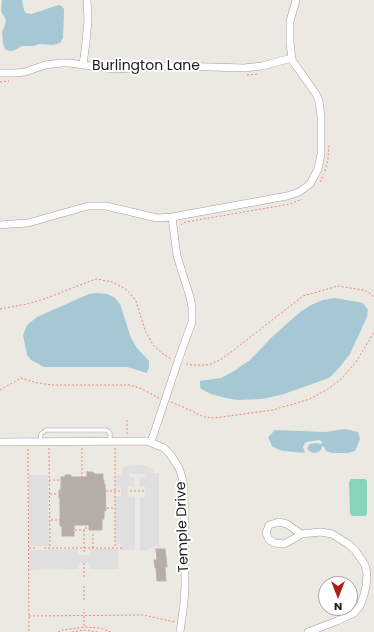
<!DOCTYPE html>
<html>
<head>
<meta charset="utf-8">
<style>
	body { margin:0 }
	#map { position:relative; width:374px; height:632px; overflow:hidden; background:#ece9e2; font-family:Poppins,sans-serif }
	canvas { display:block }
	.north { position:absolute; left:318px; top:576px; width:40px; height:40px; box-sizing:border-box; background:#fff; border:1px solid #a4a4a4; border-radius:50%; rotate:180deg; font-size:11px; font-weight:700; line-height:16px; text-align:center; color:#1b1b1b }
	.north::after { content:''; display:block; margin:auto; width:14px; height:18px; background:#b31c14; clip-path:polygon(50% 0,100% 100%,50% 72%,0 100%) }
</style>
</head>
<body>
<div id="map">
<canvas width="374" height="632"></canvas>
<div class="north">N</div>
</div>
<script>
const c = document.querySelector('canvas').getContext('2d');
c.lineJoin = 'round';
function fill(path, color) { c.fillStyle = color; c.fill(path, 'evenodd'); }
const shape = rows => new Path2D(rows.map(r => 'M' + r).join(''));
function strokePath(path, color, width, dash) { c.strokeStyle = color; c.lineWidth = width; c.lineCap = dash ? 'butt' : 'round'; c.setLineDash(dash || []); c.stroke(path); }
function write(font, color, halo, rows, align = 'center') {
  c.font = font + ' Poppins,sans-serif'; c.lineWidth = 4; c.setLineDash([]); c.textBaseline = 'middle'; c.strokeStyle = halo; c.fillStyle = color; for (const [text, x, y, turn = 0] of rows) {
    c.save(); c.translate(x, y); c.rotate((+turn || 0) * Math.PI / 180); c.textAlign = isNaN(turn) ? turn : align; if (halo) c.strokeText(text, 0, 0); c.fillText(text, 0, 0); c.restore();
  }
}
fill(shape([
	[351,479,365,479,367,481,367,514,365,516,352,516,350,513,349,482]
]), '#87d4ba');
fill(shape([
	[142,465,152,468,154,473,159,473,159,547,154,546,145,551,140,551,140,497,145,497,146,487,140,487,139,478,146,477,144,474,130,474,129,477,135,478,134,486,128,486,128,496,135,497,135,550,121,550,121,544,116,544,115,496,121,496,121,488,116,487,115,475,122,475,122,469,125,466],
	[29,475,48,475,49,546,29,546],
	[77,549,78,555,89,555,90,549,118,549,118,569,90,569,90,563,78,563,78,569,29,570,29,550]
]), '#dfdfdf');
fill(shape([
	[2,0,22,0,24,10,26,13,31,14,44,10,55,6,60,5,64,9,64,14,63,38,60,43,53,45,39,44,34,46,22,46,13,51,9,51,5,49,3,43,2,33,5,24,6,20,1,11],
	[98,293,107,294,115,298,120,304,131,338,137,348,149,361,149,367,147,373,127,367,44,367,31,360,27,355,23,335,27,325,37,317,89,294],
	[335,298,363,303,368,310,367,317,350,354,339,368,329,378,284,394,263,399,238,400,226,398,211,394,201,389,200,386,200,381,221,378,234,371,250,360,272,337,300,312,311,305,323,300],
	[345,429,358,432,360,439,355,451,348,453,332,453,326,451,324,447,322,446,321,450,318,452,313,453,309,451,307,448,310,444,317,443,320,444,323,443,320,440,306,442,303,447,305,453,283,451,277,449,272,446,268,437,275,430,326,432]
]), '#a6c8d5');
const building = shape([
	[87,472,93,472,94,474,103,474,103,480,104,480,104,484,105,484,106,511,104,511,104,519,102,519,102,530,89,530,89,525,74,525,74,536,62,536,62,526,60,526,60,498,59,498,59,490,61,490,61,477,65,477,65,475,71,475,71,477,87,477,87,472],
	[156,549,165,549,167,567,165,567,166,581,157,581,156,568,155,568,154,560,157,560,156,549]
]);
fill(building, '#b5aea8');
strokePath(building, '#bcb1a6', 1);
const service = shape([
	[40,441,41,434,46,430,106,430,108,431,110,433,110,441]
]);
const minor = shape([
	[83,65,86,42,88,20,87,0],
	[0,73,16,73,25,72,45,65,61,63,69,63,114,69,176,66,244,68,262,66,292,58],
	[0,225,12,224,28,223,88,206,106,206,157,218,172,217,287,196,299,192,310,184,318,169,321,154,321,116,319,101,316,94,292,60,290,43,290,21,295,4,296,0],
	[0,442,147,441,164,448,170,454,179,468,182,477,184,487,185,586,184,603,180,632],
	[151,442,178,361,192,322,192,307,190,297,177,256,172,217],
	[301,534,287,524,279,522,269,525,266,533,269,540,275,543,284,544,297,537,301,534,321,532,332,534,348,544,355,550,365,565,367,574,366,586,364,595,360,606,354,613,337,621,308,632]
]);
strokePath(service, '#9f9f9f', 4.5);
strokePath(minor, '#9f9f9f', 8);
strokePath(shape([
	[247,75,259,74],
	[0,82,9,81],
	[325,171,328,159,329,144],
	[320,182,324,174],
	[181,225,183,223,186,222,290,204,302,199],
	[0,309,27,304,47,298,93,280,97,279,112,282,124,288,130,293,136,301,145,330,153,345,163,354,171,359],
	[186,364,192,365,206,365,211,364,220,360,230,353,303,296,338,286,363,290,368,292,374,297],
	[0,390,21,378,34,382,51,385,130,385,140,388,159,398],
	[171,402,181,406,204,417,214,418,273,410,310,399,328,389,342,378,356,362,374,332],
	[127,420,127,434],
	[49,448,50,548],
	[82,448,82,483],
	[115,448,115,548],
	[28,449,29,632],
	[49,480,60,480],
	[106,491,120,491],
	[130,491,145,491],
	[50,494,58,494],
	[107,508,114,508],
	[51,520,60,520],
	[75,530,86,530,86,526],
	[84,530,84,554],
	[29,548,35,548],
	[44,548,122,548],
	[93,548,93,533],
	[84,577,84,563],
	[84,586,84,600],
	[29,616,143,615,175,622],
	[84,626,84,609],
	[58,632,63,630,84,627,100,628,111,632],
	[72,632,84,630,98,632]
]), '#ea8674', 1, [2, 2]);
strokePath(service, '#fff', 3.5);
strokePath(minor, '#fff', 7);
write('14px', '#1b1b1b', '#fff', [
	["Burlington Lane",146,66],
	["Temple Drive",183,527,-92]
]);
</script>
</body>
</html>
